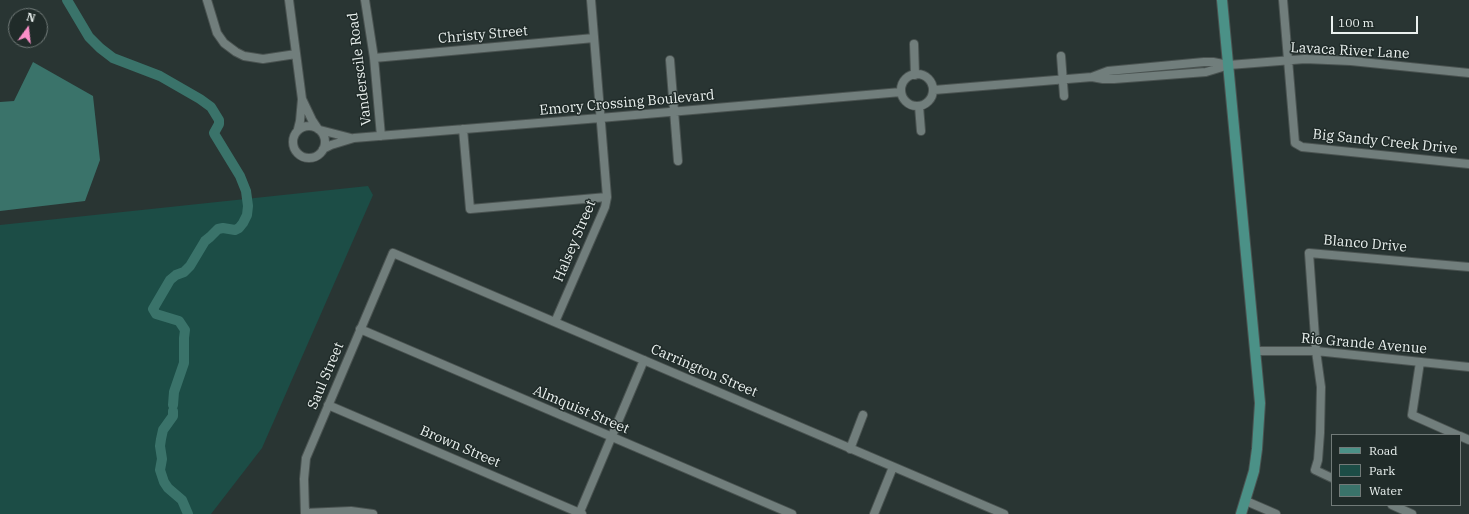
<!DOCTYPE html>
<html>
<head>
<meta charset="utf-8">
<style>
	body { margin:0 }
	#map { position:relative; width:1469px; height:514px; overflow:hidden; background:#293533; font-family:"IBM Plex Serif",serif }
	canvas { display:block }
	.legend { position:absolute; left:1331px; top:434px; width:130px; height:72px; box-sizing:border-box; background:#202b29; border:1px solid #717a78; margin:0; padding:5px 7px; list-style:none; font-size:12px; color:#eaf1ef }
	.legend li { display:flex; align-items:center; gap:8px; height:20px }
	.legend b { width:20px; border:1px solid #717a78 }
	.north { position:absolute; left:8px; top:8px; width:40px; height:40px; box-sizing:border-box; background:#202b29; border:1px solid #717a78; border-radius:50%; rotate:15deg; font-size:11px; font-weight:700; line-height:16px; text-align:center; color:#eaf1ef }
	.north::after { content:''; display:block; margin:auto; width:14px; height:18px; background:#fa8fc8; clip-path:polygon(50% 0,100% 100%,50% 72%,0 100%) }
	.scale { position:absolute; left:1331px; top:16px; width:87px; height:18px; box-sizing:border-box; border:2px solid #eaf1ef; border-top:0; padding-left:5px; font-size:12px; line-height:14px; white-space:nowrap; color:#eaf1ef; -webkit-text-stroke:3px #202b29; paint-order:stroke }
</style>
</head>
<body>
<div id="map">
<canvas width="1469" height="514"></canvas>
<ul class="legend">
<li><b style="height:5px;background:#4b9187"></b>Road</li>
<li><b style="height:11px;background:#1c4d46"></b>Park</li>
<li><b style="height:11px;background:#3a736a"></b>Water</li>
</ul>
<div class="north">N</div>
<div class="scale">100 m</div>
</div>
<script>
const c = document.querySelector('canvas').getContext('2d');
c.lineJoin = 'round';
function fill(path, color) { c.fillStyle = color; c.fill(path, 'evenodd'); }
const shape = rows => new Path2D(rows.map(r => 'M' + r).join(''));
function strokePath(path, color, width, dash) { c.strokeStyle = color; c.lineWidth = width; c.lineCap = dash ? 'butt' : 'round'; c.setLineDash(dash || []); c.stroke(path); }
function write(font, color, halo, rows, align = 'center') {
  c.font = font + ' "IBM Plex Serif",serif'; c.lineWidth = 3; c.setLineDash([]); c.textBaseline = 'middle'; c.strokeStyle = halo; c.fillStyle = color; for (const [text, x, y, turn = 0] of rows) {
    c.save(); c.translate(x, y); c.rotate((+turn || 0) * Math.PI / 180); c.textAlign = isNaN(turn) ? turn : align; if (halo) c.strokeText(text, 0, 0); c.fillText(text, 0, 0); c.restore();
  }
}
fill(shape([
	[368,186,373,195,262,448,211,514,0,514,0,225]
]), '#1c4d46');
fill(shape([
	[33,62,93,96,100,160,85,201,0,211,0,102,14,101]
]), '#3a736a');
strokePath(shape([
	[67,0,89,37,100,48,113,58,160,76,200,99,211,107,219,120,219,124,214,133,215,135,240,176,246,191,248,206,247,215,243,223,239,228,235,230,223,228,218,229,210,237,205,241,190,266,184,272,176,275,170,280,153,309,156,314,179,321,185,330,184,338,184,363,174,392,173,405],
	[173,411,173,416,163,430,161,439,160,446,162,459,160,470,164,482,168,488,182,500,188,514]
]), '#3a736a', 10);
const minor = shape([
	[207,0,217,33,224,43,236,52,244,56,263,59,296,54],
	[289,0,302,99,300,121,298,129],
	[365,0,374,58,381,136],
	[1283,0,1295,143,1302,147,1469,164],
	[914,44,915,75],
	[1061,56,1064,96],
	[374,58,594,38],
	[670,60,678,161],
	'901 90a16 16 0 1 1 32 0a16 16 0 1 1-32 0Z',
	[1092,77,1108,71,1204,62,1213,62,1228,65],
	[934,90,1092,77,1103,79,1114,79,1206,72,1229,65,1305,59,1351,61,1469,73],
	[302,99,312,120,318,129],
	[919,106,921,131],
	'293 142a16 16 0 1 1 32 0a16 16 0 1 1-32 0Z',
	[463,129,470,209,607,197],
	[320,130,351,138],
	[323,149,331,145,354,138,600,118,901,92],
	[555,322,605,207,607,197,591,0],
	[360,329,792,514],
	[1256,351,1316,351,1469,367],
	[1420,362,1412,415,1457,435],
	[328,405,582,514],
	[1460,436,1469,440],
	[850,449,863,415],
	[1332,478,1315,470,1318,460,1320,433,1321,387,1316,351,1309,253,1469,267],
	[1246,501,1276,514],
	[1392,505,1412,514],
	[305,513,351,511,373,514],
	[305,514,304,479,306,458,393,253,1004,514],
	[579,514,644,360],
	[874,514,893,467]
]);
const major = shape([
	[1222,0,1260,403,1257,449,1254,471,1241,514]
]);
strokePath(minor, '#4a5351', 10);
strokePath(major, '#4a5351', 12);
strokePath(minor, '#717e7c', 8);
strokePath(major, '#4b9187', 10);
write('14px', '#eaf1ef', '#202b29', [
	["Christy Street",483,35,-5],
	["Lavaca River Lane",1350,51,3],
	["Vanderscile Road",360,69,-97],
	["Emory Crossing Boulevard",627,103,-5],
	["Big Sandy Creek Drive",1385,142,6],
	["Halsey Street",575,241,-67],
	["Blanco Drive",1365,244,5],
	["Rio Grande Avenue",1364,344,5],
	["Carrington Street",704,371,23],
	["Saul Street",326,376,-67],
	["Almquist Street",581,410,23],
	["Brown Street",460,447,23]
]);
</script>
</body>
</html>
